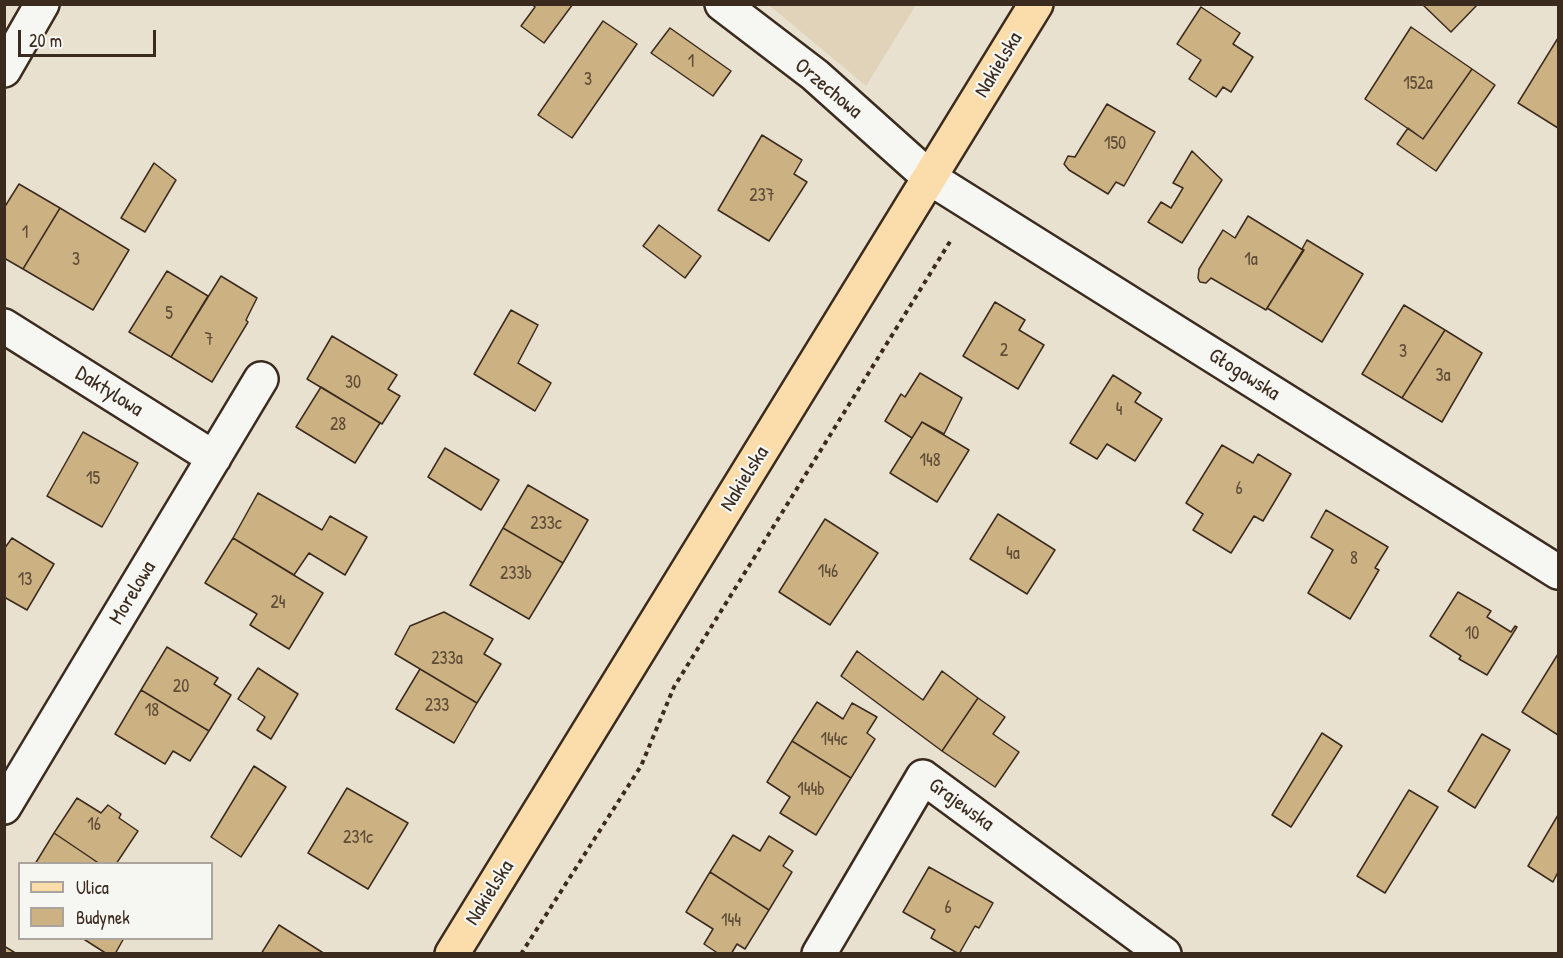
<!DOCTYPE html>
<html>
<head>
<meta charset="utf-8">
<style>
	body { margin:0 }
	#map { position:relative; width:1563px; height:958px; overflow:hidden; background:#e9e1d0; font-family:"Patrick Hand",sans-serif }
	canvas { display:block }
	.frame { position:absolute; inset:0; border:6px solid #3b2a1e; pointer-events:none }
	.legend { position:absolute; left:18px; top:862px; width:195px; height:78px; box-sizing:border-box; background:#f6f6f2; border:2px solid #aba49d; margin:0; padding:8px 10px; list-style:none; font-size:18px; color:#3b2a1e }
	.legend li { display:flex; align-items:center; gap:12px; height:30px }
	.legend b { width:30px; border:2px solid #aba49d }
	.scale { position:absolute; left:18px; top:30px; width:138px; height:27px; box-sizing:border-box; border:3px solid #3b2a1e; border-top:0; padding-left:8px; font-size:18px; line-height:21px; white-space:nowrap; color:#3b2a1e; -webkit-text-stroke:4px #f6f6f2; paint-order:stroke }
</style>
</head>
<body>
<div id="map">
<canvas width="1563" height="958"></canvas>
<div class="frame"></div>
<ul class="legend">
<li><b style="height:8px;background:#faddab"></b>Ulica</li>
<li><b style="height:16px;background:#ccb182"></b>Budynek</li>
</ul>
<div class="scale">20 m</div>
</div>
<script>
const c = document.querySelector('canvas').getContext('2d');
c.lineJoin = 'round';
function fill(path, color) { c.fillStyle = color; c.fill(path, 'evenodd'); }
const shape = rows => new Path2D(rows.map(r => 'M' + r).join(''));
function strokePath(path, color, width, dash) { c.strokeStyle = color; c.lineWidth = width; c.lineCap = dash ? 'butt' : 'round'; c.setLineDash(dash || []); c.stroke(path); }
function write(font, color, halo, rows, align = 'center') {
  c.font = font + ' "Patrick Hand",sans-serif'; c.lineWidth = 4.5; c.setLineDash([]); c.textBaseline = 'middle'; c.strokeStyle = halo; c.fillStyle = color; for (const [text, x, y, turn = 0] of rows) {
    c.save(); c.translate(x, y); c.rotate((+turn || 0) * Math.PI / 180); c.textAlign = isNaN(turn) ? turn : align; if (halo) c.strokeText(text, 0, 0); c.fillText(text, 0, 0); c.restore();
  }
}
fill(shape([
	[769,5,916,5,866,86]
]), '#e0d3b9');
const building = shape([
	[532,4,573,4,544,43,521,26,535,7,532,4],
	[1422,4,1478,4,1451,32,1422,4],
	[1201,7,1240,33,1233,44,1253,57,1231,92,1223,87,1216,97,1189,79,1201,60,1177,44,1201,7],
	[603,21,637,44,572,138,538,115,603,21],
	[1411,27,1472,69,1423,139,1365,99,1411,27],
	[670,28,731,71,713,96,651,53,670,28],
	[1558,38,1558,128,1518,103,1558,38],
	[1472,69,1495,85,1436,171,1397,144,1408,128,1423,139,1472,69],
	[1107,104,1155,132,1124,186,1116,182,1108,194,1069,170,1064,164,1068,156,1075,157,1107,104],
	[762,135,802,160,794,174,807,182,769,241,718,210,762,135],
	[1192,151,1222,180,1182,243,1148,222,1161,202,1171,208,1183,188,1173,183,1192,151],
	[154,163,176,180,145,232,121,218,154,163],
	[19,184,60,208,23,269,4,258,4,208,19,184],
	[60,208,129,250,93,310,23,269,60,208],
	[1248,216,1303,250,1266,310,1211,278,1206,283,1200,282,1198,278,1199,269,1223,230,1235,238,1248,216],
	[659,225,701,256,685,278,643,246,659,225],
	[1307,240,1363,274,1322,342,1267,308,1304,250,1302,249,1307,240],
	[167,271,208,296,171,357,129,332,167,271],
	[221,276,257,298,246,320,248,322,212,382,171,357,221,276],
	[995,302,1025,320,1019,330,1044,345,1018,389,963,356,995,302],
	[1404,305,1445,330,1402,398,1362,374,1404,305],
	[511,310,538,325,518,363,551,383,535,411,474,374,511,310],
	[1445,330,1482,353,1442,422,1402,398,1445,330],
	[332,336,397,375,388,389,400,396,382,424,307,379,332,336],
	[920,373,962,398,944,434,922,422,912,438,885,421,901,394,905,397,920,373],
	[1113,375,1141,393,1135,402,1162,419,1135,461,1107,444,1097,459,1070,443,1113,375],
	[321,387,380,423,355,463,296,427,321,387],
	[922,422,969,450,937,502,890,473,922,422],
	[83,432,138,463,102,527,47,496,83,432],
	[1222,445,1253,463,1258,454,1291,474,1263,521,1254,516,1231,553,1193,530,1203,514,1186,503,1222,445],
	[445,448,499,480,481,510,428,477,445,448],
	[528,485,588,520,563,563,503,528,528,485],
	[258,493,322,530,330,516,367,537,345,575,309,553,294,575,233,538,258,493],
	[1326,510,1388,547,1375,568,1379,570,1350,619,1308,593,1333,550,1311,537,1326,510],
	[998,514,1055,550,1027,594,970,559,998,514],
	[825,519,878,553,830,625,779,592,825,519],
	[503,528,563,563,529,619,470,585,503,528],
	[12,538,54,564,27,610,4,597,4,549,12,538],
	[233,538,323,593,289,649,250,625,257,614,205,583,233,538],
	[1458,592,1491,611,1487,617,1511,632,1515,626,1517,627,1487,675,1459,659,1461,656,1430,636,1458,592],
	[444,612,493,639,484,654,501,664,477,703,395,654,410,626,444,612],
	[167,647,218,678,214,684,231,695,209,731,141,690,167,647],
	[857,651,923,700,942,671,978,698,942,751,841,676,857,651],
	[1558,654,1558,735,1522,712,1558,654],
	[258,668,298,694,271,739,257,730,265,717,238,699,258,668],
	[420,669,477,703,454,743,396,709,420,669],
	[141,690,209,731,190,761,173,751,165,764,115,734,141,690],
	[978,698,1005,717,993,734,1019,752,995,787,942,751,978,698],
	[817,702,843,719,852,703,877,717,867,733,875,739,851,778,792,741,817,702],
	[1322,733,1342,746,1291,827,1272,815,1322,733],
	[1482,734,1510,750,1475,808,1448,791,1482,734],
	[792,741,851,778,816,835,780,813,790,797,767,782,792,741],
	[254,766,286,787,241,857,211,837,254,766],
	[347,788,408,823,368,889,308,853,347,788],
	[1409,790,1438,807,1385,893,1357,876,1409,790],
	[77,798,101,813,108,805,121,814,119,818,138,831,116,864,100,864,54,833,77,798],
	[1558,815,1558,872,1553,882,1528,866,1558,815],
	[54,833,100,864,35,864,54,833],
	[733,835,760,851,769,836,793,851,783,866,792,872,769,910,710,872,733,835],
	[929,867,993,903,979,928,975,926,959,954,931,938,935,930,903,912,929,867],
	[710,872,769,910,745,949,737,944,731,954,719,954,704,944,713,929,686,912,710,872],
	[279,925,325,954,261,954,279,925],
	[82,938,124,938,115,954,107,954,82,938],
	[4,946,17,954,4,954,4,946]
]);
fill(building, '#ccb182');
strokePath(building, '#3b2a1e', 1.5);
const minor = shape([
	[722,4,815,75,930,178,1558,572],
	[4,70,42,4],
	[4,326,214,458],
	[4,807,261,379],
	[819,954,923,777,1164,954]
]);
const major = shape([
	[452,954,1036,4]
]);
strokePath(minor, '#3b2a1e', 38);
strokePath(major, '#3b2a1e', 38);
strokePath(shape([
	[521,954,641,766,674,687,951,240]
]), '#3b2a1e', 4, [4.5, 4.5]);
strokePath(minor, '#f6f6f2', 33);
strokePath(major, '#faddab', 33);
write('18px', '#5f4c37', null, [
	["1",691,62],
	["3",588,80],
	["152a",1418,84],
	["150",1115,144],
	["237",762,196],
	["1",25,233],
	["3",76,260],
	["1a",1251,260],
	["5",169,314],
	["7",209,340],
	["2",1004,351],
	["3",1403,352],
	["3a",1443,376],
	["30",353,383],
	["4",1119,410],
	["28",338,425],
	["148",930,461],
	["15",93,479],
	["6",1239,489],
	["233c",546,524],
	["4a",1013,554],
	["8",1354,559],
	["146",828,572],
	["233b",516,574],
	["13",25,580],
	["24",278,603],
	["10",1472,634],
	["233a",447,659],
	["20",181,687],
	["233",437,706],
	["18",152,711],
	["144c",834,740],
	["144b",811,790],
	["16",94,825],
	["231c",358,838],
	["6",948,908],
	["144",731,921]
]);
write('21px', '#3b2a1e', '#f6f6f2', [
	["Nakielska",999,65,-59],
	["Orzechowa",828,89,40],
	["Głogowska",1244,375,32],
	["Daktylowa",109,392,32],
	["Nakielska",745,479,-58],
	["Morelowa",133,593,-59],
	["Grajewska",961,805,36],
	["Nakielska",490,893,-58]
]);
</script>
</body>
</html>
